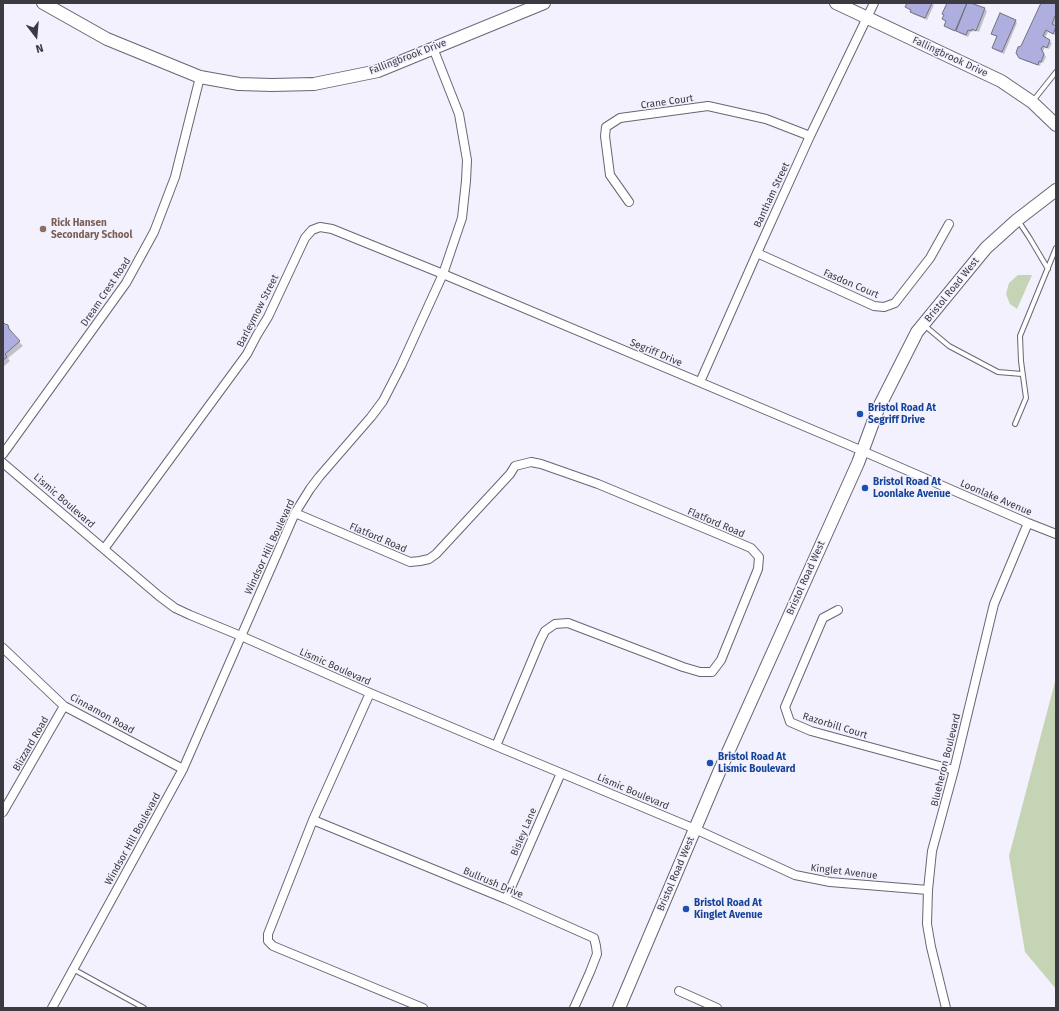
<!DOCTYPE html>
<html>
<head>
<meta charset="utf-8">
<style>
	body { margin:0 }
	#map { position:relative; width:1059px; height:1011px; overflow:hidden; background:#f2f1fd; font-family:"Fira Sans",sans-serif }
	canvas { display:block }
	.frame { position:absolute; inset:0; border:4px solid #3b3a41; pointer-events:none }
	.north { position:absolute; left:16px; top:16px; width:40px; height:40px; -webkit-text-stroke:3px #f2f1fd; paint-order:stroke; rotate:164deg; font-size:11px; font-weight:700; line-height:16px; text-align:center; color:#3b3a41 }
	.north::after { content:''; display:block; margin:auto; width:14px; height:18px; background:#3b3a41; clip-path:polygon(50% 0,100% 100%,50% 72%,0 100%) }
</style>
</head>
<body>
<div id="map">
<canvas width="1059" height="1011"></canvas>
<div class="frame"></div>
<div class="north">N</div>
</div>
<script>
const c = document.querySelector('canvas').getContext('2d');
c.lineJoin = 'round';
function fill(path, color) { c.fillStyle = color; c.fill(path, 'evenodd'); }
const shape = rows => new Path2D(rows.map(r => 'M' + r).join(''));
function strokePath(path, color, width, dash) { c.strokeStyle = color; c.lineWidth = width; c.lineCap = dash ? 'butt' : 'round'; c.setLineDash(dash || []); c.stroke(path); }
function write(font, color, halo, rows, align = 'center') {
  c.font = font + ' "Fira Sans",sans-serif'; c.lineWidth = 3; c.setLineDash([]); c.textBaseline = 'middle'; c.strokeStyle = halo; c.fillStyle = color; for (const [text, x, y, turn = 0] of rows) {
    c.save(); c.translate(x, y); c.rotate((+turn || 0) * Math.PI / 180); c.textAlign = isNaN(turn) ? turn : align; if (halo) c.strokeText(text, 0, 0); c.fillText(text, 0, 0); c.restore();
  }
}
fill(shape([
	[1018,275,1032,275,1017,309,1010,304,1006,294,1009,283],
	[1056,678,1056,989,1025,952,1009,856]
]), '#c4d4b4');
fill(shape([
	[908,3,931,3,934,5,927,20,913,14,911,12,912,10],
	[948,3,970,3,984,9,987,11,979,32,974,30,973,32,971,31,968,37,959,33,958,31,957,32,948,28,945,26,947,22,943,19],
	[1042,3,1056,4,1056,21,1054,26,1056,27,1056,34,1055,35,1048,32,1045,38,1052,43,1049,49,1045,47,1043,52,1046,57,1043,63,1041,63,1040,66,1023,60,1020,57,1022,47],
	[1015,20,1017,23,1004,54,995,50,993,48,997,37,992,34],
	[3,323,11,330,12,334,23,346,8,358,10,361,3,367]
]), '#0003');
const building = shape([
	[907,3,932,3,925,18,910,12,911,10,905,7,907,3],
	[947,3,967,3,955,31,944,26,946,21,942,19,944,15,942,14,947,3],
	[967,3,971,3,985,8,976,31,972,29,971,31,968,30,966,35,956,31,967,3],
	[1041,3,1056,3,1056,17,1055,16,1052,24,1056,26,1056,27,1053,34,1046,30,1043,36,1050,40,1047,48,1043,46,1041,49,1044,54,1041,62,1039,61,1038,65,1019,58,1016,53,1018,47,1021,46,1041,3],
	[1000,13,1016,20,1002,52,992,48,997,36,991,34,1000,13],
	[3,322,5,324,8,325,9,329,20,341,5,354,7,357,3,360,3,322]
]);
fill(building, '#afafdf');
strokePath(building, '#70717f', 1);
const lane = shape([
	[1033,101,1056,72],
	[1019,222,1029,237,1048,269],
	[924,325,949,346,998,372,1022,374],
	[1015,424,1026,398,1021,361,1020,336,1056,248],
	[73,969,144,1008]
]);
const street = shape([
	[629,202,610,175,605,136,606,127,620,118,708,106,766,119,810,136],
	[757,253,874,306,884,307,895,303,930,258,949,224],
	[700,382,757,253,810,136,874,3],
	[3,454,126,283,154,232,175,177,200,77],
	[3,463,159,596,175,608,190,615,241,636,370,693,496,746,561,773,695,829,795,875,830,882,928,890],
	[295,513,410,562,420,561,429,559,436,554,510,474,515,466,531,462,541,464,598,484,718,534,751,548,759,557,758,569,721,660,712,672,700,672,683,667,568,623,555,624,545,631,540,641,496,746],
	[104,549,247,354,257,335,268,317,305,238,312,230,320,227,332,229,443,274,844,443,1028,523,1056,534],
	[838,610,823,618,785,707,790,722,811,731,954,770],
	[3,648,64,706,183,769],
	[370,693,313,820,268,934,268,941,273,946,423,1008],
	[3,812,64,706],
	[313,820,506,899,594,938,596,946,597,954,590,972,574,1008],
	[506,899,561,773],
	[679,991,717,1008],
	[52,1008,183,769,295,513,310,489,319,477,371,417,383,401,401,366,443,274,462,218,466,181,467,160,459,114,433,48],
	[946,1008,931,947,927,924,928,890,932,851,954,770,994,604,1028,523]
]);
const secondary = shape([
	[43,3,107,39,200,77,239,84,272,85,314,84,378,71,544,3],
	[836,3,1001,81,1032,102,1056,125],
	[619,1008,720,770,858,463,878,409,917,332,986,248,1017,220,1056,190]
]);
strokePath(lane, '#686673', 6);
strokePath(street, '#686673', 10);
strokePath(secondary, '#686673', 14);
strokePath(lane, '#fff', 4);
strokePath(street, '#fff', 8);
strokePath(secondary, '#fff', 12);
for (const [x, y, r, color] of [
	[43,229,4,"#8d6e63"],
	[860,414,4,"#1a4fb4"],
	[865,488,4,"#1a4fb4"],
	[710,763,4,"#1a4fb4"],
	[686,909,4,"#1a4fb4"]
]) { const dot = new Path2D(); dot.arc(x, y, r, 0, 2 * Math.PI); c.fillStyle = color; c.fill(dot); strokePath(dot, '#f2f1fd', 1.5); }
write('10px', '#3b3a41', '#f2f1fd', [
	["Fallingbrook Drive",408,57,-21],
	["Fallingbrook Drive",950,57,25],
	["Crane Court",667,102,-8],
	["Bantham Street",772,195,-65],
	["Fasdon Court",851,284,23],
	["Bristol Road West",952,290,-51],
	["Dream Crest Road",106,292,-56],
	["Barleymow Street",258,311,-63],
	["Segriff Drive",656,353,23],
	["Loonlake Avenue",996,498,23],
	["Lismic Boulevard",64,501,41],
	["Flatford Road",716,523,23],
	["Flatford Road",378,538,23],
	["Windsor Hill Boulevard",270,547,-65],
	["Bristol Road West",806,578,-66],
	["Lismic Boulevard",335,667,24],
	["Cinnamon Road",102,714,29],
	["Razorbill Court",835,726,17],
	["Blizzard Road",31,744,-60],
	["Blueheron Boulevard",946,760,-76],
	["Lismic Boulevard",633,792,23],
	["Bisley Lane",524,832,-67],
	["Windsor Hill Boulevard",133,839,-61],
	["Kinglet Avenue",844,872,7],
	["Bristol Road West",676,874,-67],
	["Bullrush Drive",493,883,23]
]);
write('bold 10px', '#785e54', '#f2f1fd', [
	["Rick Hansen",51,223],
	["Secondary School",51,235]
], 'left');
write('bold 10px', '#164399', '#f2f1fd', [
	["Bristol Road At",868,408],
	["Segriff Drive",868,420],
	["Bristol Road At",873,482],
	["Loonlake Avenue",873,494],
	["Bristol Road At",718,757],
	["Lismic Boulevard",718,769],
	["Bristol Road At",694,903],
	["Kinglet Avenue",694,915]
], 'left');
</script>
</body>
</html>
